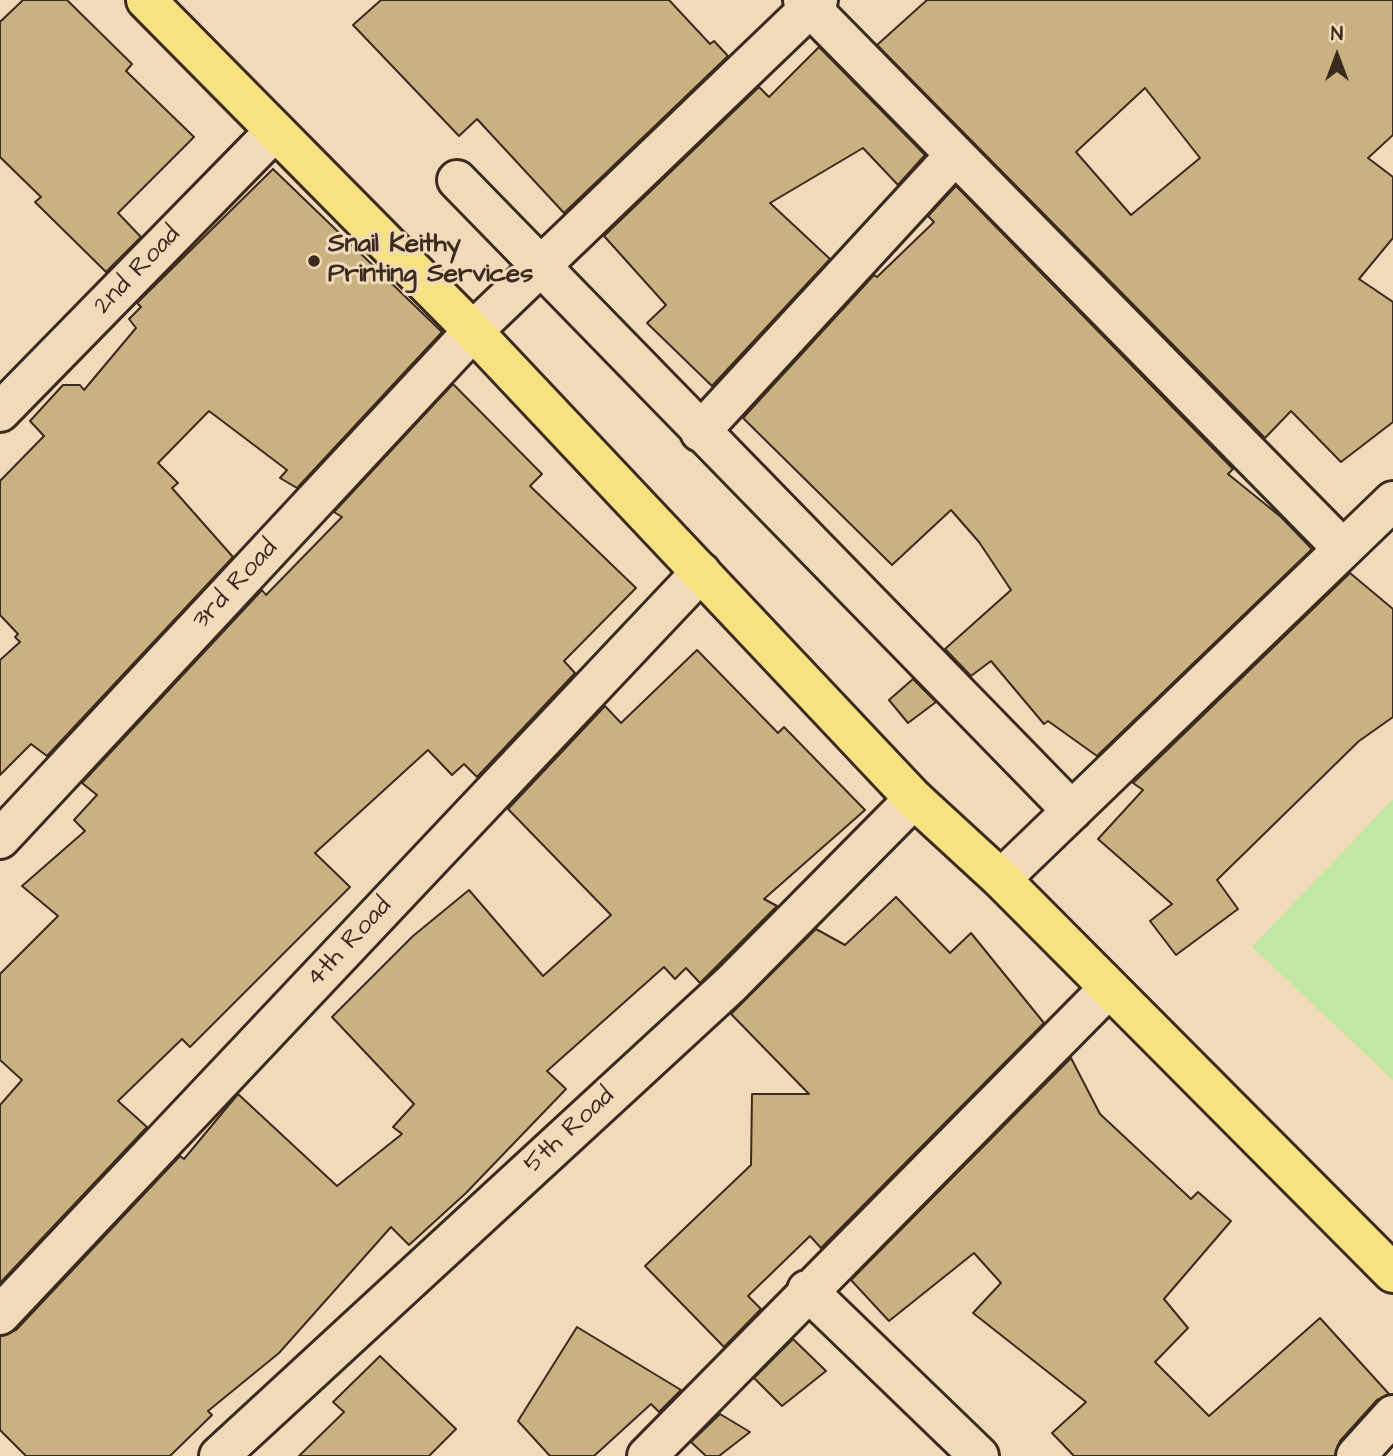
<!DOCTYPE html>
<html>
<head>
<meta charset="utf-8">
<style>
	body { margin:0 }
	#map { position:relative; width:1393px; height:1456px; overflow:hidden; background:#f1daba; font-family:"Architects Daughter",sans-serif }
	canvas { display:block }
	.north { position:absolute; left:1302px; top:21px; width:70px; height:70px; -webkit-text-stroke:5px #f1daba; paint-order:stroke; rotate:0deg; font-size:19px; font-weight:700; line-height:28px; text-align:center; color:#3b2a1e }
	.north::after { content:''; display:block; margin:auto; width:24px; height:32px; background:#3b2a1e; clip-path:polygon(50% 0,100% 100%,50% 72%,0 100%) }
</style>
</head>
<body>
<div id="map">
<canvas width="1393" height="1456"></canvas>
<div class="north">N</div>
</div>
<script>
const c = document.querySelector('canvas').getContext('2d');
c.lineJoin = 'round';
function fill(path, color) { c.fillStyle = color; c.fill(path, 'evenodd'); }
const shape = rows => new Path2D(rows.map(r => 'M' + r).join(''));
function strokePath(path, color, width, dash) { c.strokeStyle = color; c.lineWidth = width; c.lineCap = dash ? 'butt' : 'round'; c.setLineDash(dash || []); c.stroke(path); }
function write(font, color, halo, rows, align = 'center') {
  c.font = font + ' "Architects Daughter",sans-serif'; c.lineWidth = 6; c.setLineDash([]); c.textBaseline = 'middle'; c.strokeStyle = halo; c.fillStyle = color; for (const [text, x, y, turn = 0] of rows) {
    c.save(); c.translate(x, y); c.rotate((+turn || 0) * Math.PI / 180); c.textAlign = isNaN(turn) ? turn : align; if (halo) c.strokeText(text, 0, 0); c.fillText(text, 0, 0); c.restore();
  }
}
fill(shape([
	[1393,799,1393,1080,1252,947]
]), '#c1e7a2');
const building = shape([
	[23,0,67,0,132,64,126,71,194,137,118,213,141,237,106,272,35,202,41,197,0,157,0,22,23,0],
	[381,0,669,0,710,44,714,41,728,56,564,213,477,119,459,136,353,25,381,0],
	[927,0,1393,0,1393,135,1368,158,1393,177,1393,238,1359,279,1393,302,1393,422,1341,462,1291,411,1265,438,877,45,927,0],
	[1145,88,1200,158,1131,215,1076,152,1145,88],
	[819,47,925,155,898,185,863,148,770,203,830,259,712,386,647,323,666,305,604,236,759,87,769,97,819,47],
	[273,169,442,332,297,488,280,478,287,470,209,411,158,463,178,483,172,488,233,557,47,756,31,744,0,775,0,660,20,642,15,637,18,634,0,615,0,481,44,436,30,421,63,385,80,385,84,390,136,328,129,319,141,307,137,303,273,169],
	[956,186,1233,469,1228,474,1281,517,1312,549,1097,756,1048,721,1044,724,991,661,971,676,945,649,1011,590,979,542,951,510,892,565,743,418,874,275,877,277,934,222,928,216,956,186],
	[453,384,542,474,530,486,636,588,564,661,575,673,477,777,464,764,452,775,428,750,315,853,350,887,190,1047,182,1039,118,1101,147,1127,0,1283,0,1105,22,1080,0,1060,0,974,58,916,22,886,85,831,74,820,97,795,82,783,262,590,266,595,342,517,334,512,453,384],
	[1350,573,1393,609,1393,717,1359,741,1217,880,1238,909,1176,955,1150,921,1172,904,1098,839,1143,790,1133,783,1350,573],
	[697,650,778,733,784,727,865,810,764,899,777,906,700,983,686,968,675,979,664,967,547,1071,566,1089,466,1193,409,1245,391,1227,279,1353,208,1411,212,1415,170,1456,26,1456,0,1430,0,1336,16,1330,180,1156,184,1159,238,1094,337,1186,402,1134,393,1127,414,1104,332,1017,413,936,469,890,543,976,611,915,508,809,605,706,621,723,697,650],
	[913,679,936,702,908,723,889,700,913,679],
	[896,897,950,953,971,933,1044,1023,821,1248,810,1236,748,1296,761,1309,724,1347,645,1266,751,1165,752,1094,809,1094,731,1014,816,929,845,945,896,897],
	[1071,1058,1100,1114,1191,1199,1198,1192,1231,1221,1164,1299,1188,1328,1155,1362,1209,1416,1320,1318,1389,1394,1377,1400,1340,1441,1335,1456,1074,1456,1052,1433,1086,1402,973,1313,1001,1283,974,1253,889,1321,851,1280,1071,1058],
	[577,1327,681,1390,659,1412,651,1404,594,1456,550,1456,518,1421,577,1327],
	[793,1339,826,1371,782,1406,754,1378,793,1339],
	[380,1356,456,1429,429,1456,299,1456,344,1412,333,1402,380,1356],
	[720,1414,750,1432,719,1456,706,1456,691,1442,720,1414]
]);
fill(building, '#cab181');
strokePath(building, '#3b2a1e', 2);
const minor = shape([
	[803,0,1343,549],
	[457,180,1072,811],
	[0,412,275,131],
	[700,432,955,155],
	[0,839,473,331,818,0],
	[1001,879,1393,501],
	[807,1290,979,1456],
	[0,1315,701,572],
	[219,1456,731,984,914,799],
	[647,1456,1108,989],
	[1356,1456,1393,1415]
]);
const major = shape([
	[146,0,473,331,914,799,1001,879,1393,1273]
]);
strokePath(minor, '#3b2a1e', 44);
strokePath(major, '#3b2a1e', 44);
strokePath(minor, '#f1daba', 38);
strokePath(major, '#f6e281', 38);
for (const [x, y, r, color] of [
	[314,261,7,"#3b2a1e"]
]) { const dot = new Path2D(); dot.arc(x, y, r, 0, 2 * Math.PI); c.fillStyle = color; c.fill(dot); strokePath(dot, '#f1daba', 2.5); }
write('bold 26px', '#3b2a1e', '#f1daba', [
	["Snail Keithy",328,246],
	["Printing Services",328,276]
], 'left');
write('26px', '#3b2a1e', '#f1daba', [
	["2nd Road",138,271,-46],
	["3rd Road",236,585,-47],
	["4th Road",350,943,-47],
	["5th Road",570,1131,-43]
]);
</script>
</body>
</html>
